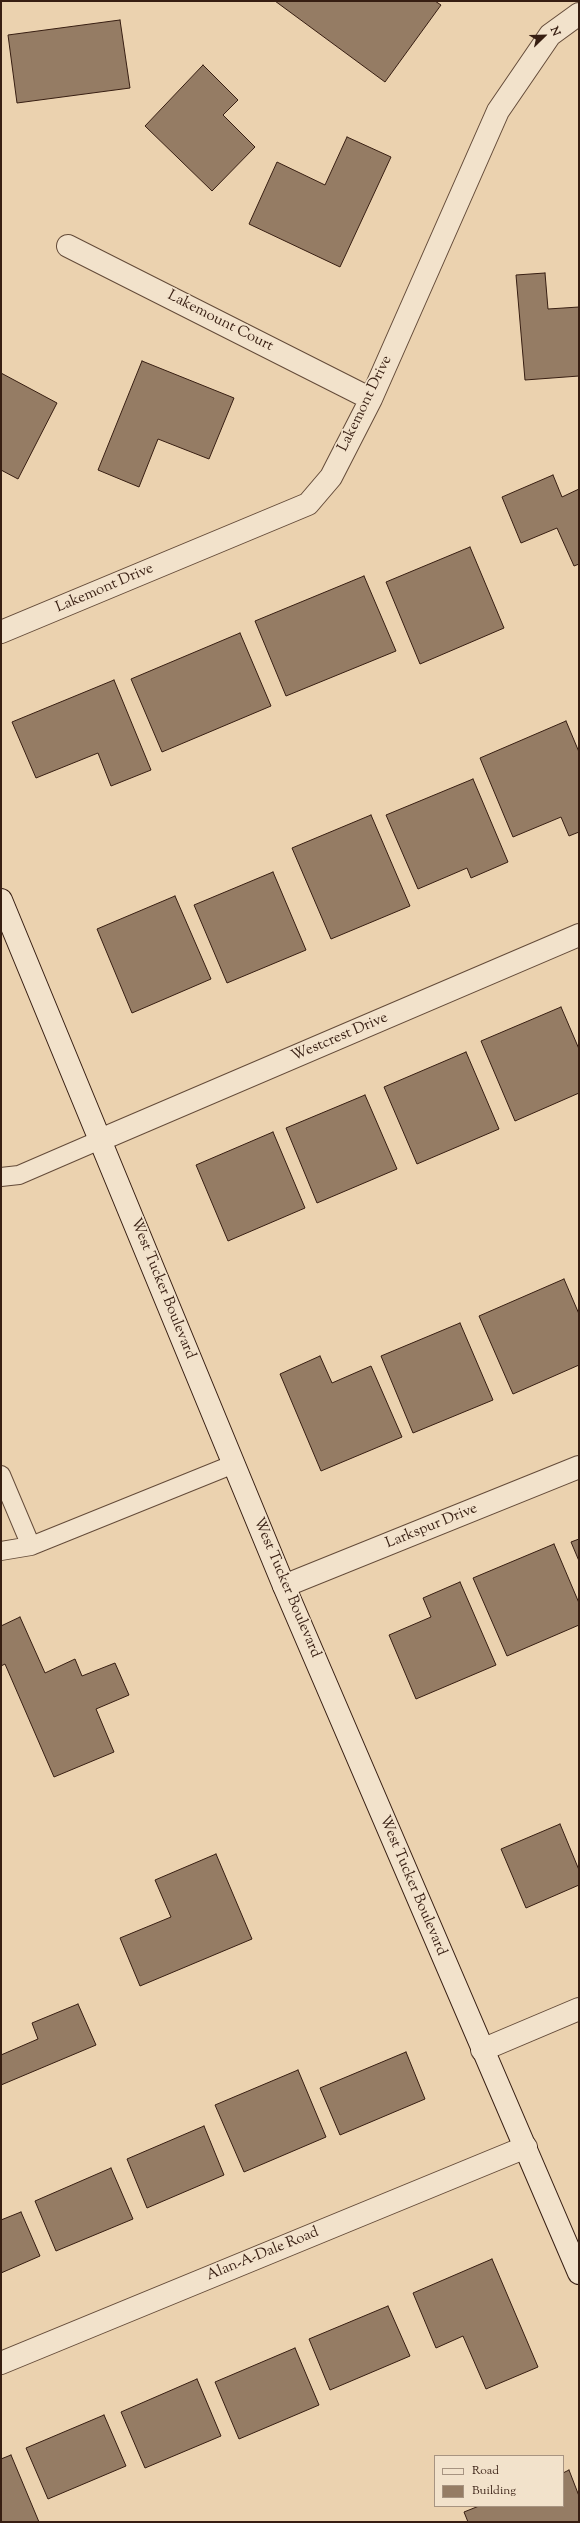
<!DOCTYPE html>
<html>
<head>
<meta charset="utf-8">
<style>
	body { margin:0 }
	#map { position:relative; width:580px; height:2523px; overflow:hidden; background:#ebd2af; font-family:"Sorts Mill Goudy",serif }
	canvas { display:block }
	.frame { position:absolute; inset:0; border:2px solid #371e12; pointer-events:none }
	.legend { position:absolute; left:434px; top:2455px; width:130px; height:52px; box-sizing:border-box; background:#f2e2cb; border:1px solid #a79481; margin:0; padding:5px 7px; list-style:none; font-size:12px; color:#371e12 }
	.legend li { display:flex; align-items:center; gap:8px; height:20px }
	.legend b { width:20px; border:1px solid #a79481 }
	.north { position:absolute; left:524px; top:16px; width:40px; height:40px; -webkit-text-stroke:3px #f2e2cb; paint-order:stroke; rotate:67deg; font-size:11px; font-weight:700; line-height:16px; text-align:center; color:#371e12 }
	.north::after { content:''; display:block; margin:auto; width:14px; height:18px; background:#371e12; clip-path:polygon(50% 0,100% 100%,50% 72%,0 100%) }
</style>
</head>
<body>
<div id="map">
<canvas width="580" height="2523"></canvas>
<div class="frame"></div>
<ul class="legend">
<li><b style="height:5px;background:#f2e2cb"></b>Road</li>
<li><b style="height:11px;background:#957c64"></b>Building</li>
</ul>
<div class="north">N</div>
</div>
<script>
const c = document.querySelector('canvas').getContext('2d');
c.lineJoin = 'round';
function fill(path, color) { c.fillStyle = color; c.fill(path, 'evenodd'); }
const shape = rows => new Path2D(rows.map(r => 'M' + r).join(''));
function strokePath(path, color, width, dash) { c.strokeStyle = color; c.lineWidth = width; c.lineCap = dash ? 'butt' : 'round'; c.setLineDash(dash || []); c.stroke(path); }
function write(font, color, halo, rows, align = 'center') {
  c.font = font + ' "Sorts Mill Goudy",serif'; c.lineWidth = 3.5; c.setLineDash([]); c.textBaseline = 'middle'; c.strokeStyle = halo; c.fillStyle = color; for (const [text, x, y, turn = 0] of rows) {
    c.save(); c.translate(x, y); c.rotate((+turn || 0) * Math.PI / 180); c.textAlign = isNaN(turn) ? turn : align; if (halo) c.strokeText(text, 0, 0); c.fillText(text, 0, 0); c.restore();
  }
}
const building = shape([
	[275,1,435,1,441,5,385,82,275,1],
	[120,20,130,88,17,103,8,35,120,20],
	[203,65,238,100,223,115,255,147,212,191,145,126,203,65],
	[347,137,391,157,340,267,249,224,277,162,325,185,347,137],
	[545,273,548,309,579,307,579,376,525,380,516,275,545,273],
	[142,361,234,398,209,459,158,439,139,487,98,470,142,361],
	[1,373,57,403,18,479,1,470,1,373],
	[553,475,562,497,579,489,579,564,574,566,557,528,521,543,502,497,553,475],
	[470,547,504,628,420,664,386,582,470,547],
	[364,576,396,651,286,696,255,621,364,576],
	[240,633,271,706,162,752,131,679,240,633],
	[114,680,151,770,111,786,98,753,36,778,12,722,114,680],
	[566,721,579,752,579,832,569,836,561,817,513,837,480,758,566,721],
	[473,779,508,862,471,878,467,868,418,889,386,815,473,779],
	[371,815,410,906,331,939,292,848,371,815],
	[273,872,306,950,227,983,194,905,273,872],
	[175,896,211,979,132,1013,97,929,175,896],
	[561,1007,579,1049,579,1093,515,1121,481,1041,561,1007],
	[466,1052,499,1129,417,1164,384,1087,466,1052],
	[365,1095,397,1169,317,1203,286,1128,365,1095],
	[273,1132,305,1208,228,1241,196,1165,273,1132],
	[564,1279,579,1314,579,1365,513,1394,479,1316,564,1279],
	[460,1323,493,1400,413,1433,381,1356,460,1323],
	[320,1356,332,1383,371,1366,402,1437,321,1471,280,1374,320,1356],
	[579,1539,579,1561,571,1542,579,1539],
	[554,1544,579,1603,579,1625,507,1656,473,1578,554,1544],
	[460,1582,496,1665,416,1699,389,1635,431,1617,423,1598,460,1582],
	[20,1617,45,1673,75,1659,82,1676,115,1663,129,1695,96,1709,114,1752,54,1777,5,1664,1,1666,1,1626,20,1617],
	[560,1824,579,1870,579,1885,526,1908,501,1849,560,1824],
	[216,1854,252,1939,140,1986,120,1938,171,1917,155,1880,216,1854],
	[78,2004,96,2045,1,2085,1,2055,38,2039,32,2023,78,2004],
	[406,2052,425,2099,340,2135,320,2088,406,2052],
	[298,2070,326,2137,244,2172,215,2105,298,2070],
	[204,2126,224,2175,147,2208,127,2159,204,2126],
	[111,2168,133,2219,56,2251,35,2201,111,2168],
	[21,2212,40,2256,1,2273,1,2220,21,2212],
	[492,2259,538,2367,486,2389,463,2336,436,2348,413,2293,492,2259],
	[388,2306,410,2356,330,2390,309,2339,388,2306],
	[295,2348,319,2405,239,2439,215,2382,295,2348],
	[197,2379,221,2436,145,2468,121,2412,197,2379],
	[104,2415,126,2466,48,2499,26,2448,104,2415],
	[11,2455,39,2522,1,2522,1,2459,11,2455],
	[569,2470,579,2496,579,2522,468,2522,464,2512,479,2506,563,2506,563,2473,569,2470]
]);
fill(building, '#957c64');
strokePath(building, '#371e12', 1);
const lane = shape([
	[1,1177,19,1175,100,1140],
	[1,1475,31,1546,234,1464],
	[1,1551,31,1546]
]);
const street = shape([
	[68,246,371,399],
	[1,632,308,504,331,477,371,399,498,111,550,35,579,14],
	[100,1140,579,935],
	[284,1586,579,1467],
	[482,2050,579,2009],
	[1,2363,526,2147]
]);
const secondary = shape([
	[1,900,284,1586,579,2273]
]);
strokePath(lane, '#644b39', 20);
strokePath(street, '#644b39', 24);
strokePath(secondary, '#371e12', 24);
strokePath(lane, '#f2e2cb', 18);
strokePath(street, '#f2e2cb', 22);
strokePath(secondary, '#f2e2cb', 22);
write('15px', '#371e12', '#f2e2cb', [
	["Lakemount Court",220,322,27],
	["Lakemont Drive",366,404,-64],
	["Lakemont Drive",105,589,-23],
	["Westcrest Drive",340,1038,-23],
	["West Tucker Boulevard",162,1289,68],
	["Larkspur Drive",432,1527,-22],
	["West Tucker Boulevard",286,1588,67],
	["West Tucker Boulevard",412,1886,67],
	["Alan-A-Dale Road",263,2255,-22]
]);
</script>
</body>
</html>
